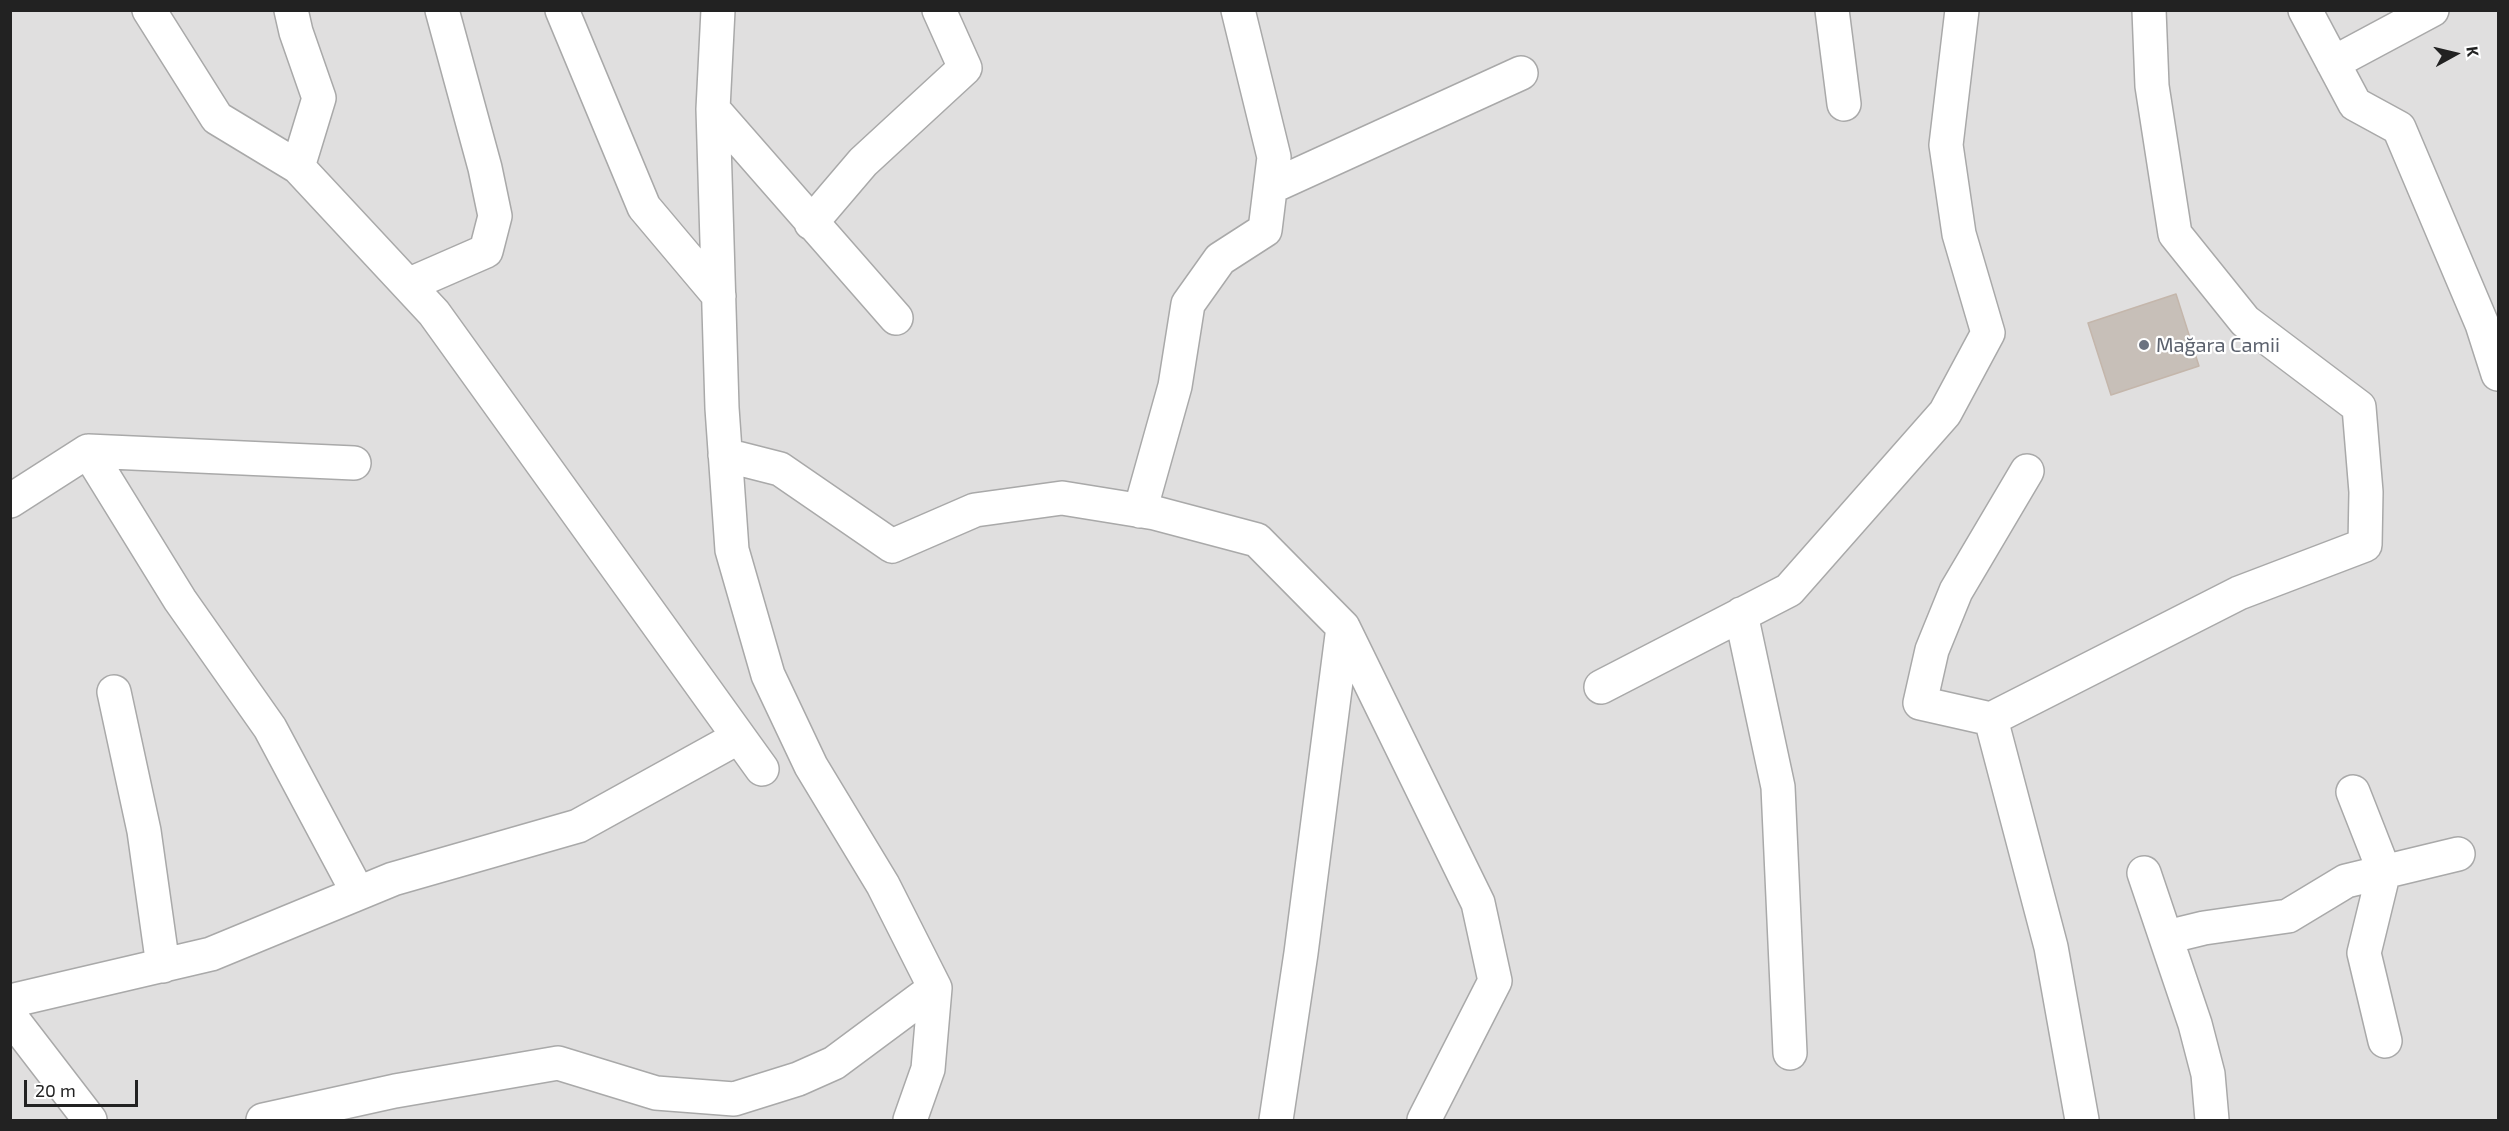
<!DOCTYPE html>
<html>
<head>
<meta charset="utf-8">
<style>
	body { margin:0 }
	#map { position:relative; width:2509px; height:1131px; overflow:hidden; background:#f2efe9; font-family:"Exo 2",sans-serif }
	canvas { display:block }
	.frame { position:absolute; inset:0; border:12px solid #222; pointer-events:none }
	.north { position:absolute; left:2425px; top:24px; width:60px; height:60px; -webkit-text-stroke:4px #fff; paint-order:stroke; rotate:82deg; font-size:16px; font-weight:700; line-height:24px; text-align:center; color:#222 }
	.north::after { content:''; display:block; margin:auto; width:21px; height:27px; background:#222; clip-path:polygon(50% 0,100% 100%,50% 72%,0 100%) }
	.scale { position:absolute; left:24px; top:1080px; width:114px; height:27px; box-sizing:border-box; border:3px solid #222; border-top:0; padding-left:8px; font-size:18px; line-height:21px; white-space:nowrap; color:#222; -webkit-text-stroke:4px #fff; paint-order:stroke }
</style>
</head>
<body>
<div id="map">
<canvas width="2509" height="1131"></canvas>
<div class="frame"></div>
<div class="north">K</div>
<div class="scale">20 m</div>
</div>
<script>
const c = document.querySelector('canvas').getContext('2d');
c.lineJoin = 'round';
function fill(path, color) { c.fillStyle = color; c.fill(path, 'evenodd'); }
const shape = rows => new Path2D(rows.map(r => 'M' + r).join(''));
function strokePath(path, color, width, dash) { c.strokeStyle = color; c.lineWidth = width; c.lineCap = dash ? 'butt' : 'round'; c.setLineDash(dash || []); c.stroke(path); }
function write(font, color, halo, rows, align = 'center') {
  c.font = font + ' "Exo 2",sans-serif'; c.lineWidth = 4.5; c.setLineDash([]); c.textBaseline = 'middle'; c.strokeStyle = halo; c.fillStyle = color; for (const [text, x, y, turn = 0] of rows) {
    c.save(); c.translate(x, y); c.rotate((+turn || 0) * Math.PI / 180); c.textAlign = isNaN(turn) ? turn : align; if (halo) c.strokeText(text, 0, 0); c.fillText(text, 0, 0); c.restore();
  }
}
fill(shape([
	[11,11,2498,11,2498,1120,11,1120]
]), '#e0dfdf');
const building = shape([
	[2176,294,2199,366,2111,395,2088,323,2176,294]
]);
fill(building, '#c7bfb8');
strokePath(building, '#c4b6ab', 1.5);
const street = shape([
	[149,10,217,118,298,167,434,313,762,769],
	[291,10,296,32,319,98,298,167],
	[562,10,644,207,719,296],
	[718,10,713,109,722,408,732,550,768,675,811,766,883,885,935,988,928,1069,910,1120],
	[1832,10,1844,104],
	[2305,10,2355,104,2399,128,2482,324,2498,374],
	[2333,63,2432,10],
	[713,109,896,318],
	[1271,187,1521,73],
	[811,223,863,162,965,68,939,10],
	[408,285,486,251,495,216,485,168,442,10],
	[88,451,180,600,270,728,358,893],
	[725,455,780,469,892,546,975,510,1062,498,1155,513,1257,540,1343,627,1478,903,1495,981,1424,1120],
	[10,501,88,451,354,463],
	[1140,511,1175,386,1188,304,1220,259,1265,230,1274,157,1238,10],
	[1741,614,1778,787,1790,1053],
	[1601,687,1789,590,1945,413,1988,333,1959,234,1946,145,1962,10],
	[114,692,144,831,163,966],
	[1991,719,1920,703,1932,650,1956,591,2027,471],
	[2353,792,2384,871,2364,953,2385,1041],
	[2144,873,2195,1024,2208,1074,2212,1120],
	[2167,937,2204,928,2288,916,2346,881,2458,854],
	[10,1001,211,954,393,879,578,826,739,737],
	[10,1016,90,1120],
	[263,1120,395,1091,558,1063,656,1093,734,1099,798,1079,834,1063,935,988],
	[1276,1120,1301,953,1343,627],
	[2082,1120,2051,947,1991,719,2239,593,2365,545,2366,492,2359,407,2245,321,2175,234,2152,86,2149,10]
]);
strokePath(street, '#a9a9a9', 36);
strokePath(street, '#fff', 33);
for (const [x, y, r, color] of [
	[2144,345,6,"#6b7280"]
]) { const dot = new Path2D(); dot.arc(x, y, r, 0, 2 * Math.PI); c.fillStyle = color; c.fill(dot); strokePath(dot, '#fff', 2); }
write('20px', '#5b616d', '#fff', [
	["Mağara Camii",2156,345]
], 'left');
</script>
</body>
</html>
